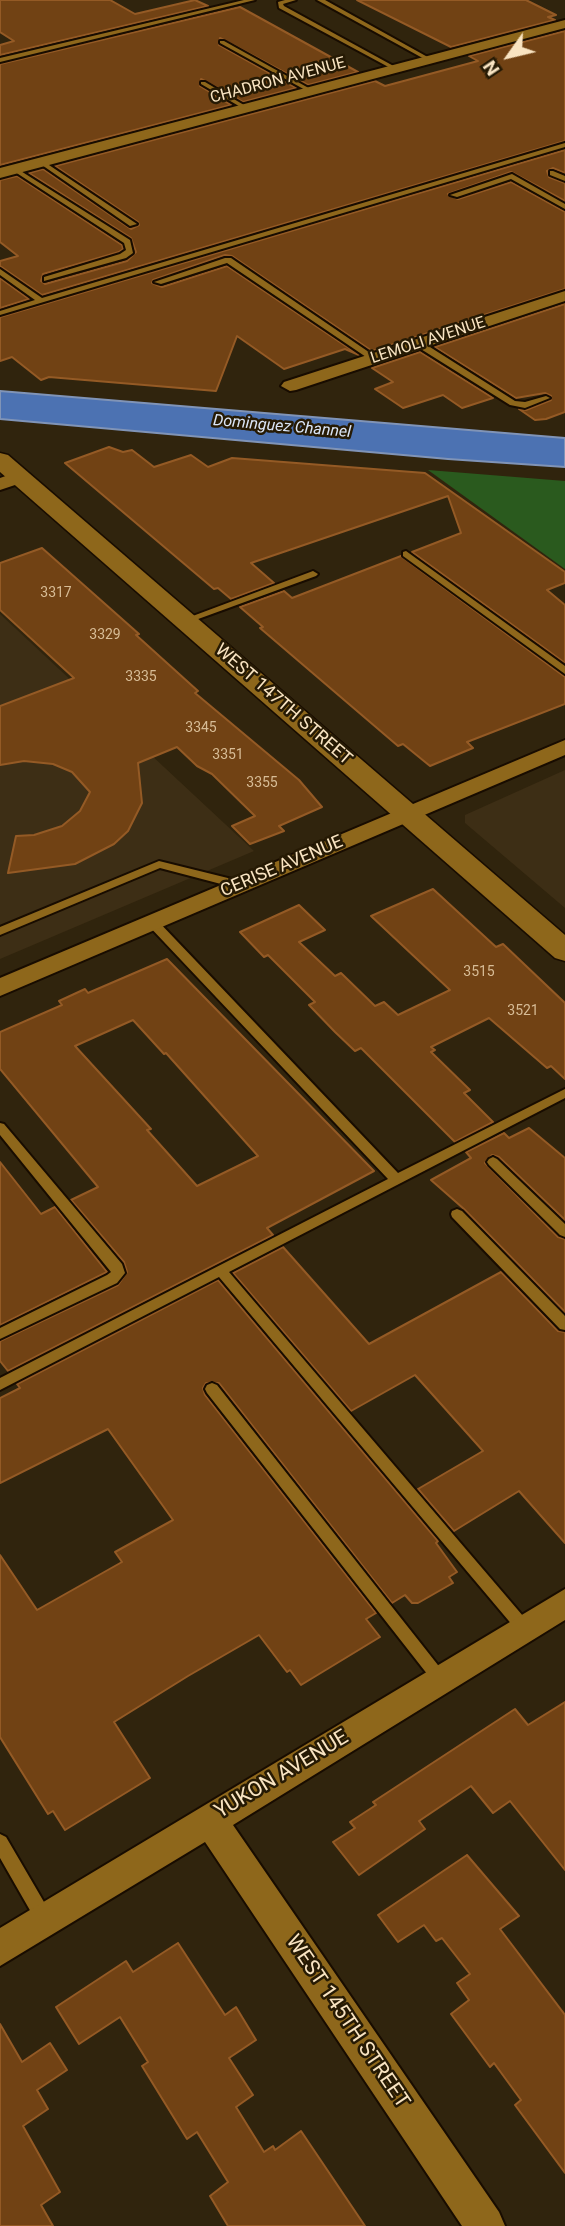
<!DOCTYPE html>
<html>
<head>
<meta charset="utf-8">
<style>
	body { margin:0 }
	#map { position:relative; width:565px; height:2226px; overflow:hidden; background:#30240d; font-family:Roboto,sans-serif }
	canvas { display:block }
	.north { position:absolute; left:474px; top:21px; width:70px; height:70px; -webkit-text-stroke:5px #261a04; paint-order:stroke; rotate:236deg; font-size:19px; font-weight:700; line-height:28px; text-align:center; color:#f9e4c2 }
	.north::after { content:''; display:block; margin:auto; width:24px; height:32px; background:#f9e4c2; clip-path:polygon(50% 0,100% 100%,50% 72%,0 100%) }
</style>
</head>
<body>
<div id="map">
<canvas width="565" height="2226"></canvas>
<div class="north">N</div>
</div>
<script>
const c = document.querySelector('canvas').getContext('2d');
c.lineJoin = 'round';
function fill(path, color) { c.fillStyle = color; c.fill(path, 'evenodd'); }
const shape = rows => new Path2D(rows.map(r => 'M' + r).join(''));
function strokePath(path, color, width, dash) { c.strokeStyle = color; c.lineWidth = width; c.lineCap = dash ? 'butt' : 'round'; c.setLineDash(dash || []); c.stroke(path); }
function write(font, color, halo, rows, align = 'center') {
  c.font = font + ' Roboto,sans-serif'; c.lineWidth = 5; c.setLineDash([]); c.textBaseline = 'middle'; c.strokeStyle = halo; c.fillStyle = color; for (const [text, x, y, turn = 0] of rows) {
    c.save(); c.translate(x, y); c.rotate((+turn || 0) * Math.PI / 180); c.textAlign = isNaN(turn) ? turn : align; if (halo) c.strokeText(text, 0, 0); c.fillText(text, 0, 0); c.restore();
  }
}
fill(shape([
	[0,614,254,851,0,959],
	[565,770,565,908,465,823,465,815]
]), '#3d2e15');
fill(shape([
	[428,470,565,481,565,569]
]), '#2a5a1e');
const water = shape([
	[0,391,565,438,565,467,448,459,0,419,0,391]
]);
fill(water, '#4c72b2');
strokePath(water, '#8094b7', 2);
const building = shape([
	[0,0,110,0,135,14,195,0,208,6,0,55,0,45,14,41,0,32,0,0],
	[357,0,526,0,556,15,548,17,555,20,451,47,357,0],
	[240,7,358,72,308,85,220,38,219,45,296,88,243,102,201,79,200,86,231,105,0,165,0,64,240,7],
	[565,31,565,141,42,295,0,266,0,261,18,256,0,242,0,180,17,176,122,245,123,249,119,252,43,274,41,281,45,284,127,261,136,252,131,238,29,173,43,169,131,229,139,225,138,222,55,166,375,81,385,86,478,61,469,56,565,31],
	[565,150,565,173,553,168,547,171,549,177,565,183,565,201,511,172,448,194,458,199,511,182,565,212,565,289,372,351,232,256,225,255,153,280,152,283,162,287,227,266,359,355,345,349,284,369,237,336,216,391,49,377,41,380,12,357,0,361,0,317,565,150],
	[0,278,29,299,0,308,0,278],
	[565,304,565,412,546,419,535,420,519,409,526,410,551,400,551,396,545,393,516,398,435,347,565,304],
	[420,352,493,398,462,408,443,395,403,408,375,389,393,382,372,368,420,352],
	[109,447,123,452,132,450,154,467,191,455,208,467,232,458,425,473,565,572,565,583,547,590,565,605,565,663,412,552,461,533,448,496,251,563,274,583,231,599,218,588,214,589,65,463,109,447],
	[42,548,139,634,136,635,198,691,195,693,299,780,322,807,279,826,284,831,250,844,232,826,255,816,212,774,197,766,177,747,138,763,142,803,128,831,114,844,75,864,8,873,16,836,34,835,62,826,80,811,90,792,72,772,53,764,24,761,0,765,0,706,74,678,0,610,0,563,42,548],
	[401,556,565,677,565,704,467,742,473,748,430,766,403,744,398,746,260,628,263,627,240,607,284,591,292,598,401,556],
	[433,889,496,947,503,944,565,1003,565,1079,551,1066,547,1068,489,1018,431,1047,435,1050,431,1052,470,1090,464,1093,493,1122,455,1142,361,1048,355,1051,335,1032,309,1005,315,1002,268,955,264,957,240,932,299,905,325,930,299,942,335,976,341,973,375,1006,384,1002,398,1015,450,990,371,916,433,889],
	[167,959,374,1171,267,1228,273,1235,8,1371,0,1361,0,1341,118,1285,127,1272,124,1262,71,1200,98,1187,0,1069,0,1032,62,1005,59,1001,85,989,88,993,167,959],
	[133,1020,164,1054,166,1053,258,1156,197,1186,147,1130,151,1129,75,1046,133,1020],
	[529,1128,565,1158,565,1220,499,1157,492,1155,485,1163,558,1237,565,1239,565,1312,464,1209,431,1180,471,1158,466,1152,504,1133,509,1138,529,1128],
	[0,1162,41,1214,55,1207,107,1272,0,1325,0,1162],
	[283,1247,369,1344,501,1272,558,1331,565,1332,565,1543,519,1491,454,1531,418,1489,483,1451,415,1375,351,1411,233,1273,283,1247],
	[218,1280,438,1541,436,1543,457,1572,449,1577,453,1583,418,1603,412,1603,405,1595,392,1603,219,1383,206,1383,203,1388,205,1395,376,1613,366,1619,380,1637,301,1685,290,1670,287,1672,259,1635,188,1676,114,1722,150,1778,65,1830,53,1811,48,1814,0,1737,0,1555,37,1610,122,1562,115,1552,173,1520,108,1429,0,1483,0,1398,20,1388,17,1384,218,1280],
	[565,1702,565,1870,510,1801,493,1813,471,1786,419,1821,425,1829,359,1875,333,1842,355,1828,350,1822,376,1805,373,1802,515,1709,528,1725,565,1702],
	[467,1855,519,1916,500,1929,565,2015,565,2173,515,2105,521,2100,494,2063,490,2067,451,2014,469,2000,457,1983,470,1974,442,1938,436,1941,424,1925,398,1942,378,1915,467,1855],
	[178,1943,225,2015,236,2007,256,2040,229,2058,253,2095,236,2107,264,2152,273,2146,275,2150,301,2131,365,2226,228,2226,210,2196,228,2182,197,2132,187,2139,142,2066,148,2062,120,2017,79,2044,56,2007,126,1961,133,1972,178,1943],
	[0,2024,22,2062,50,2043,67,2070,37,2090,48,2109,23,2126,60,2192,41,2205,53,2226,0,2226,0,2024]
]);
fill(building, '#714214');
strokePath(building, '#945a25', 2);
const service = shape([
	[244,0,255,0,0,62,0,58,244,0],
	[285,0,296,0,283,4,284,6,399,69,394,70,279,8,278,2,285,0],
	[317,0,325,0,433,60,428,61,317,0],
	[220,41,224,41,314,91,309,92,220,43,220,41],
	[201,82,205,82,249,108,244,109,201,84,201,82],
	[565,143,565,147,0,315,0,311,35,300,0,275,0,269,42,298,565,143],
	[39,161,43,161,137,224,130,226,39,163,39,161],
	[12,168,16,168,130,240,133,253,126,258,44,281,44,277,120,254,126,250,124,243,12,170,12,168],
	[553,171,565,176,565,181,550,175,550,171,553,171],
	[512,174,565,204,565,209,511,179,457,197,450,195,512,174],
	[225,258,231,258,379,359,372,361,227,263,161,284,154,282,225,258],
	[416,342,422,342,515,401,525,402,546,396,550,398,525,408,510,405,416,346,416,342],
	[406,551,565,666,565,674,403,556,403,552,406,551],
	[313,571,318,574,316,576,190,622,184,622,182,620,313,571],
	[159,861,244,882,245,885,240,889,160,868,0,935,0,927,159,861],
	[151,917,155,918,398,1173,565,1089,565,1098,229,1272,529,1623,532,1628,529,1633,524,1635,519,1633,219,1277,0,1390,0,1378,388,1179,147,924,145,921,147,918,151,917],
	[0,1123,4,1124,122,1264,125,1273,117,1283,0,1339,0,1328,107,1275,111,1272,0,1135,0,1123],
	[493,1157,497,1159,565,1224,565,1237,560,1235,489,1165,487,1162,489,1159,493,1157],
	[457,1209,462,1211,565,1316,565,1330,560,1329,452,1217,451,1214,452,1211,457,1209],
	[212,1383,217,1385,445,1674,448,1679,445,1684,440,1686,435,1684,207,1393,205,1389,207,1385,212,1383],
	[0,1834,6,1837,51,1914,53,1920,51,1926,45,1928,39,1926,0,1858,0,1834]
]);
const minor = shape([
	[565,20,565,28,0,178,0,168,565,20],
	[565,291,565,301,296,390,290,391,281,386,284,382,565,291],
	[20,471,29,477,27,481,0,490,0,478,20,471],
	[565,740,565,755,0,996,0,978,565,740],
	[565,1589,565,1620,233,1825,499,2212,505,2226,462,2226,205,1842,0,1966,0,1928,565,1589]
]);
const tertiary = shape([
	[0,453,8,455,565,935,565,961,555,958,0,472,0,453]
]);
strokePath(service, '#180c00', 4);
strokePath(minor, '#180c00', 4);
strokePath(tertiary, '#180c00', 3);
fill(service, '#8e671b');
fill(minor, '#8e671b');
fill(tertiary, '#8e671b');
write('14px', '#d7bc96', null, [
	["3317",56,593],
	["3329",105,635],
	["3335",141,677],
	["3345",201,728],
	["3351",228,755],
	["3355",262,783],
	["3515",479,972],
	["3521",523,1011]
]);
write('16px', '#f9e4c2', '#261a04', [
	["CHADRON AVENUE",278,81,-15],
	["LEMOLI AVENUE",428,341,-18]
]);
write('italic 16px', '#dae5f7', '#261a04', [
	["Dominguez Channel",282,427,5]
]);
write('18px', '#f9e4c2', '#261a04', [
	["WEST 147TH STREET",283,705,41],
	["CERISE AVENUE",282,867,-23]
]);
write('21px', '#f9e4c2', '#261a04', [
	["YUKON AVENUE",282,1775,-31],
	["WEST 145TH STREET",347,2022,56]
]);
</script>
</body>
</html>
